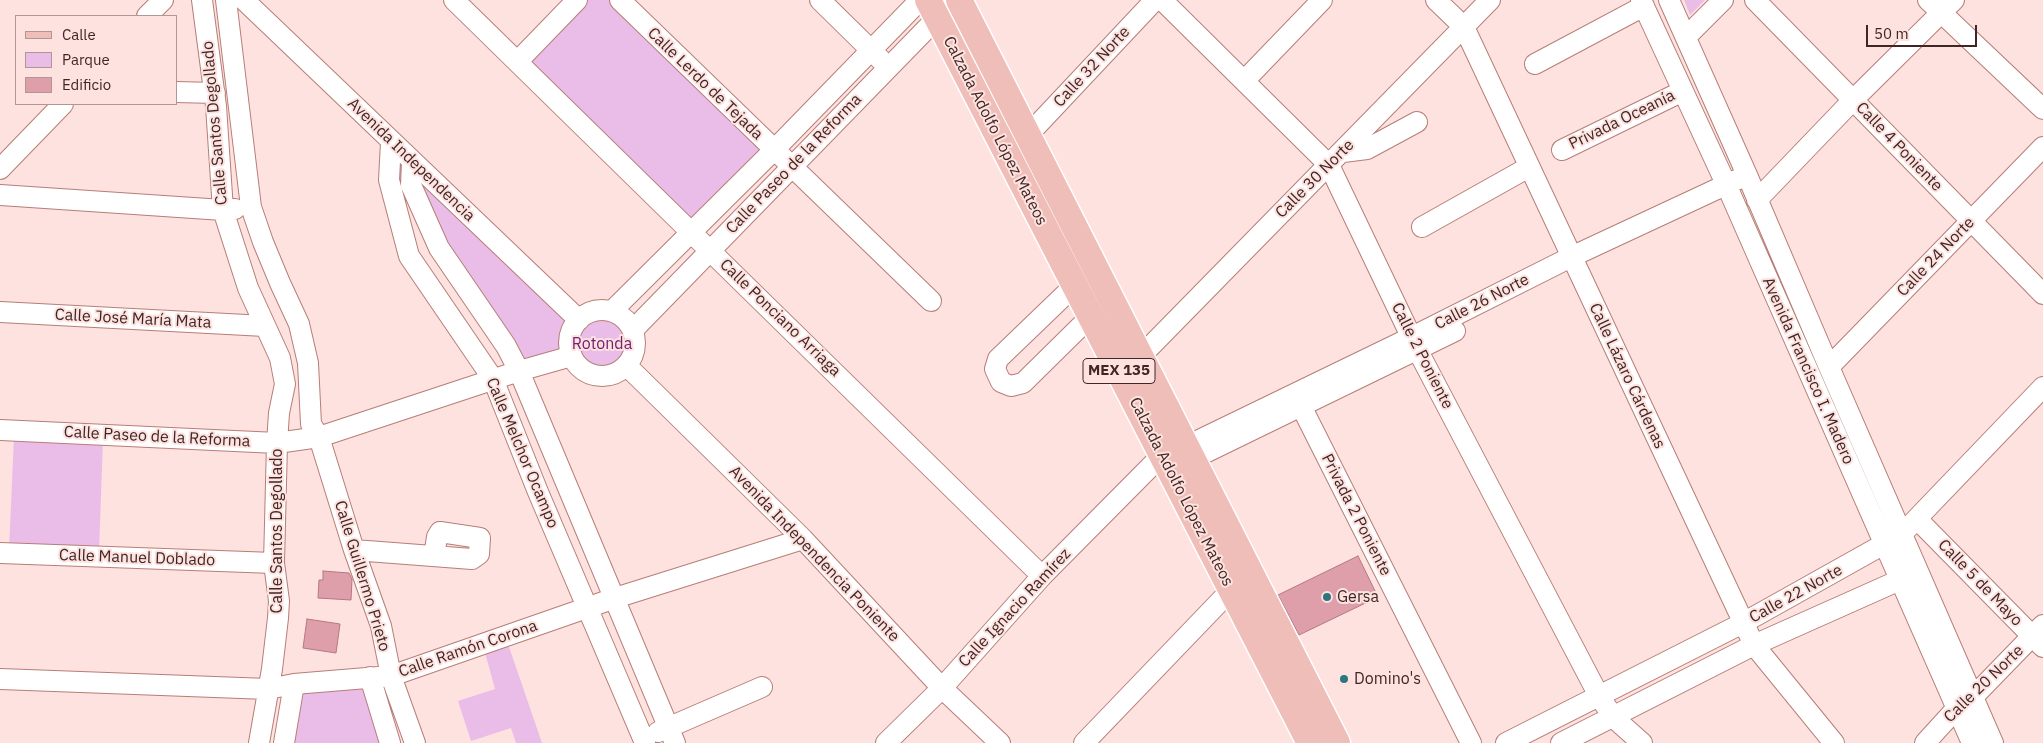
<!DOCTYPE html>
<html>
<head>
<meta charset="utf-8">
<style>
	body { margin:0 }
	#map { position:relative; width:2043px; height:743px; overflow:hidden; background:#fde2df; font-family:"IBM Plex Sans",sans-serif }
	canvas { display:block }
	.legend { position:absolute; left:15px; top:15px; width:162px; height:90px; box-sizing:border-box; background:#fde2df; border:1px solid #b19794; margin:0; padding:6px 9px; list-style:none; font-size:15px; color:#3f2624 }
	.legend li { display:flex; align-items:center; gap:10px; height:25px }
	.legend b { width:25px; border:1px solid #b19794 }
	.scale { position:absolute; left:1866px; top:25px; width:111px; height:22px; box-sizing:border-box; border:2px solid #3f2624; border-top:0; padding-left:6px; font-size:15px; line-height:18px; white-space:nowrap; color:#3f2624; -webkit-text-stroke:4px #fde2df; paint-order:stroke }
</style>
</head>
<body>
<div id="map">
<canvas width="2043" height="743"></canvas>
<ul class="legend">
<li><b style="height:6px;background:#efbeb8"></b>Calle</li>
<li><b style="height:14px;background:#e9bde8"></b>Parque</li>
<li><b style="height:14px;background:#de9fab"></b>Edificio</li>
</ul>
<div class="scale">50 m</div>
</div>
<script>
const c = document.querySelector('canvas').getContext('2d');
c.lineJoin = 'round';
function fill(path, color) { c.fillStyle = color; c.fill(path, 'evenodd'); }
const shape = rows => new Path2D(rows.map(r => 'M' + r).join(''));
function strokePath(path, color, width, dash) { c.strokeStyle = color; c.lineWidth = width; c.lineCap = dash ? 'butt' : 'round'; c.setLineDash(dash || []); c.stroke(path); }
function write(font, color, halo, rows, align = 'center') {
  c.font = font + ' "IBM Plex Sans",sans-serif'; c.lineWidth = 4; c.setLineDash([]); c.textBaseline = 'middle'; c.strokeStyle = halo; c.fillStyle = color; for (const [text, x, y, turn = 0] of rows) {
    c.save(); c.translate(x, y); c.rotate((+turn || 0) * Math.PI / 180); c.textAlign = isNaN(turn) ? turn : align; if (halo) c.strokeText(text, 0, 0); c.fillText(text, 0, 0); c.restore();
  }
}
fill(shape([
	[577,0,620,0,773,151,691,231,518,61],
	[1684,0,1705,0,1690,15],
	[416,169,576,319,568,339,567,355,519,370,440,245],
	[605,312,618,316,630,330,633,350,620,368,604,376,582,368,575,359,572,340,579,322,595,314],
	[14,436,103,440,99,551,9,550],
	[507,641,542,743,516,743,511,728,471,741,458,701,495,689,484,649],
	[370,677,390,743,283,743,294,684]
]), '#e9bde8');
const building = shape([
	[1358,556,1378,597,1299,635,1278,595,1358,556],
	[323,571,349,573,352,579,351,600,318,598,319,580,323,580,323,571],
	[307,619,340,624,336,653,303,648,307,619]
]);
fill(building, '#de9fab');
strokePath(building, '#b37883', 1);
const minor = shape([
	[202,0,216,106,223,210,248,288,280,358,285,384,279,413,277,443,274,563,279,601,278,618,272,669,259,743],
	[226,0,251,207,263,242,280,283,299,324,308,363,311,424,319,437,354,550,381,626,391,676,415,743],
	[244,0,579,320],
	[454,0,1042,576],
	[620,0,931,301],
	[820,0,881,60],
	[1162,0,1329,165,1418,351,1599,696,1614,718,1642,743],
	[1436,0,1464,27,1754,645,1834,743],
	[1641,0,1726,184,1972,743],
	[1669,0,1747,175,1829,367,1993,743],
	[1755,0,2043,294],
	[1928,0,2043,109],
	[147,16,163,0],
	[1686,37,1723,0],
	[518,61,577,0],
	[1535,64,1644,6],
	[1244,81,1322,0],
	[176,92,215,93],
	[1028,135,1155,0],
	[391,142,389,180,409,256,493,379,538,492,645,743],
	[1562,150,1683,91],
	[1343,152,1367,149,1417,122],
	[412,162,411,185,439,248,506,346,519,371,675,743],
	[0,169,63,104],
	[0,195,223,210,235,209],
	[1757,200,1853,100,1954,0],
	[1422,227,1529,167],
	[1075,285,998,359,995,369,1001,382,1011,386,1023,383,1091,316],
	'569 343a33 33 0 1 1 66 0a33 33 0 1 1-66 0Z',
	[612,311,773,151,920,0],
	[0,312,265,326],
	[633,330,937,18,957,0],
	[1140,357,1490,0],
	[627,366,803,539,942,688,1000,743],
	[1829,367,2043,147],
	[1296,396,1471,743],
	[0,430,277,443,319,437,519,371,572,356],
	[1180,465,1455,331],
	[1917,519,2043,647],
	[354,550,472,559,479,554,480,538,440,532,437,537,434,556],
	[0,553,274,563],
	[370,677,390,743],
	[0,679,268,689,294,684,391,676,615,598,803,539],
	[658,732,762,687],
	[284,743,294,684],
	[886,743,942,688,1042,576,1162,455,1187,446,1412,337,1571,257,1747,175],
	[1084,743,1231,590],
	[1506,743,1743,623,1902,534,2043,387],
	[1561,743,1754,645,1911,575],
	[1925,743,1956,709,1973,697,2043,625]
]);
const major = shape([
	[928,0,1310,743],
	[959,0,1337,743]
]);
strokePath(minor, '#b87d76', 22);
strokePath(major, '#fff', 29);
strokePath(minor, '#fff', 20);
strokePath(major, '#efbeb8', 26);
for (const [x, y, r, color] of [
	[1327,597,5,"#2d767f"],
	[1344,679,5,"#2d767f"]
]) { const dot = new Path2D(); dot.arc(x, y, r, 0, 2 * Math.PI); c.fillStyle = color; c.fill(dot); strokePath(dot, '#fde2df', 2); }
for (const [x, y, w] of [
	[1119,371,72]
]) { const box = new Path2D(); box.roundRect(x - w / 2, y - 12.5, w, 25, 4); c.fillStyle = '#fde2df'; c.fill(box); strokePath(box, '#3f2624', 1); }
write('bold 15px', '#3f2624', null, [
	["MEX 135",1119,371]
]);
write('16px', '#3f2624', '#fde2df', [
	["Calle 32 Norte",1092,67,-47],
	["Calle Lerdo de Tejada",705,84,44],
	["Privada Oceanía",1622,120,-26],
	["Calle Santos Degollado",215,123,-95],
	["Calzada Adolfo López Mateos",995,131,63],
	["Calle 4 Poniente",1899,147,46],
	["Avenida Independencia",411,160,44],
	["Calle Paseo de la Reforma",794,164,-46],
	["Calle 30 Norte",1315,179,-45],
	["Calle 24 Norte",1936,257,-46],
	["Calle 26 Norte",1482,302,-27],
	["Calle Ponciano Arriaga",780,318,44],
	["Calle José María Mata",133,319,3],
	["Calle 2 Poniente",1422,356,63],
	["Avenida Francisco I. Madero",1808,371,66],
	["Calle Lázaro Cárdenas",1627,376,65],
	["Calle Paseo de la Reforma",157,437,3],
	["Calle Melchor Ocampo",522,453,67],
	["Calzada Adolfo López Mateos",1181,492,63],
	["Privada 2 Poniente",1356,515,63],
	["Calle Santos Degollado",277,531,-90],
	["Avenida Independencia Poniente",814,554,46],
	["Calle Manuel Doblado",137,558,2],
	["Calle Guillermo Prieto",362,576,73],
	["Calle 5 de Mayo",1980,583,46],
	["Calle 22 Norte",1796,594,-29],
	["Calle Ignacio Ramírez",1015,608,-47],
	["Calle Ramón Corona",468,649,-19],
	["Calle 20 Norte",1984,684,-44]
]);
write('16px', '#732075', '#fde2df', [
	["Rotonda",602,344]
]);
write('16px', '#3f2624', '#fde2df', [
	["Gersa",1337,597],
	["Domino's",1354,679]
], 'left');
</script>
</body>
</html>
